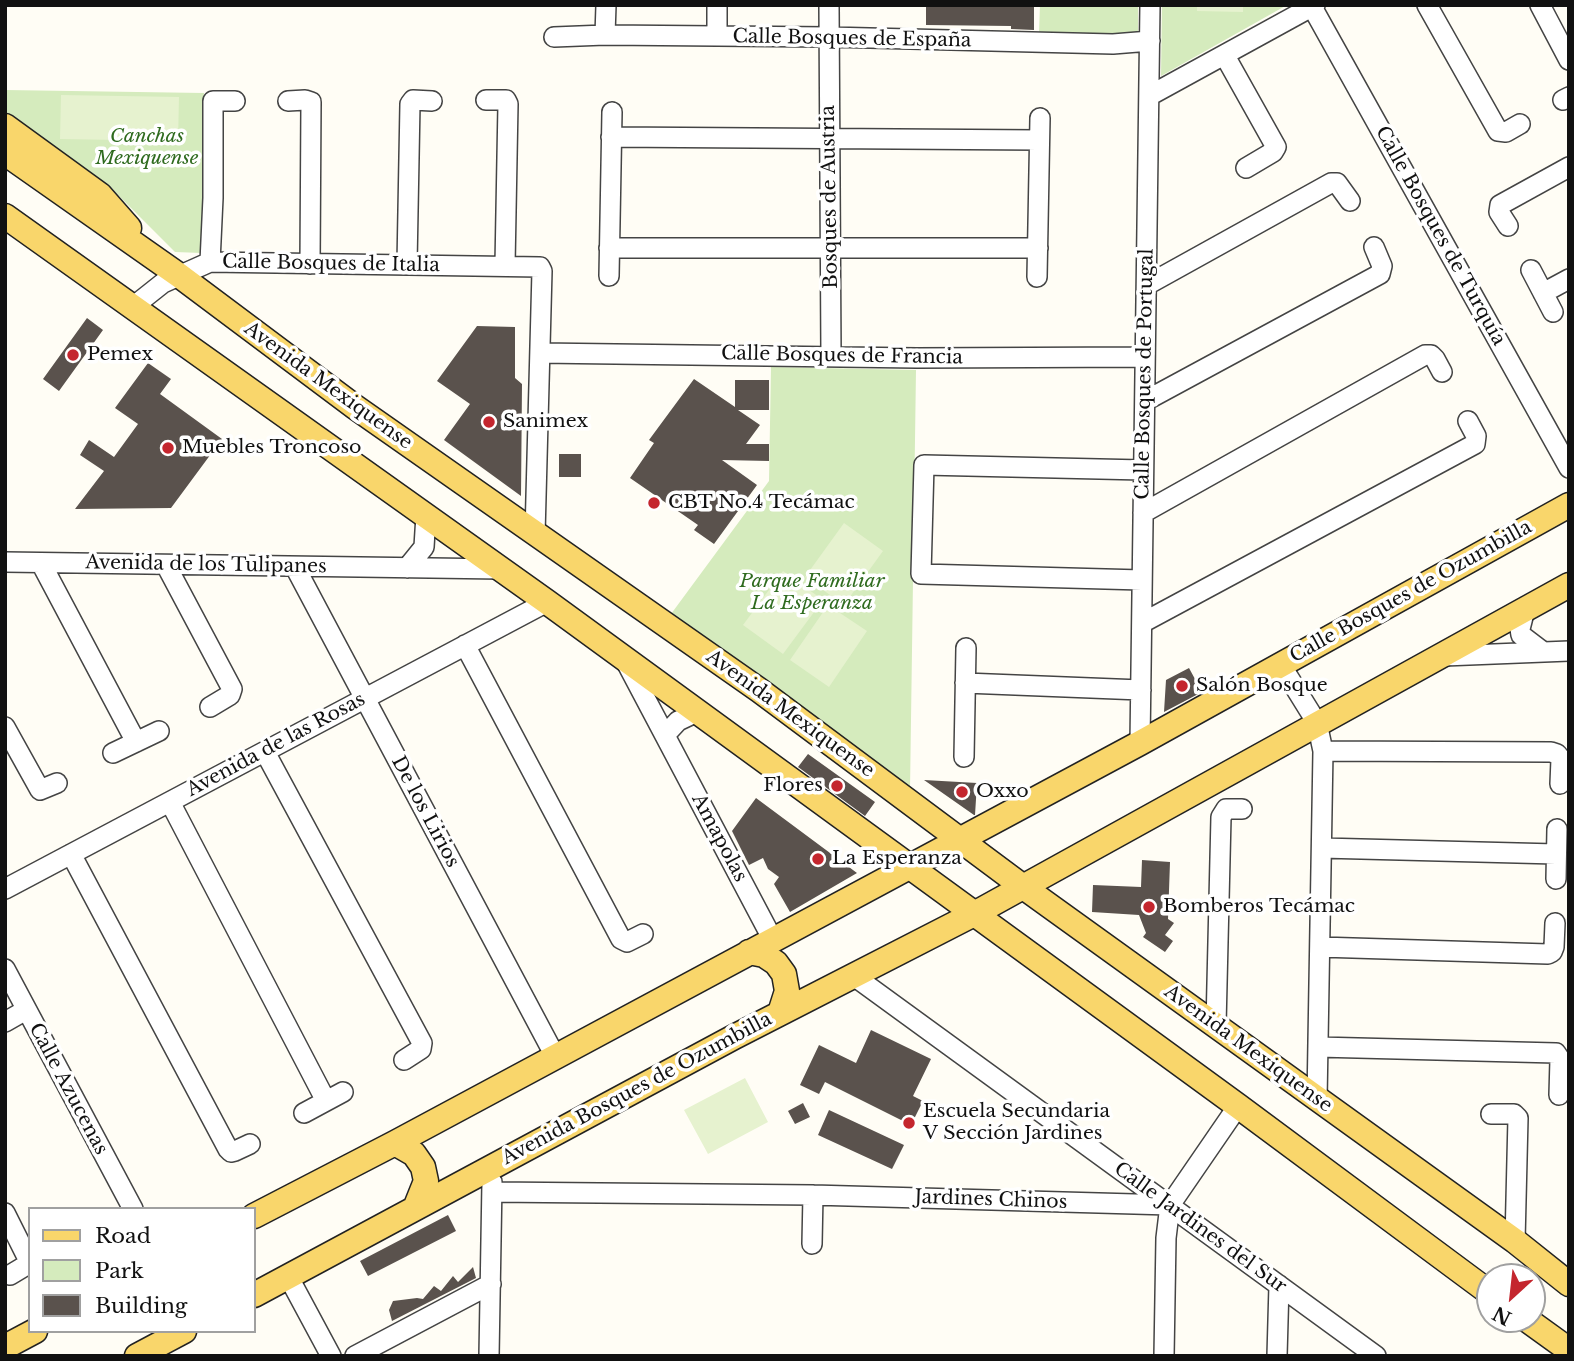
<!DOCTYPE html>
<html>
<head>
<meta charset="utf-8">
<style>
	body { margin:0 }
	#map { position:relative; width:1574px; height:1361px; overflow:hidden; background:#fffdf5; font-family:"Libre Baskerville",serif }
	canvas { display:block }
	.frame { position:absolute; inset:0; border:7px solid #111; pointer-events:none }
	.legend { position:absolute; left:28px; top:1207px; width:228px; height:126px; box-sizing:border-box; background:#fff; border:2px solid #a0a0a0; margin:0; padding:9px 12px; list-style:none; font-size:21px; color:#111 }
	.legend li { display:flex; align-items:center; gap:14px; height:35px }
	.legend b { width:35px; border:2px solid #a0a0a0 }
	.north { position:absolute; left:1476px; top:1263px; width:70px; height:70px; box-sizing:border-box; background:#fff; border:2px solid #a0a0a0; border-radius:50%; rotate:207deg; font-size:19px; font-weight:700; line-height:28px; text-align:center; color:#111 }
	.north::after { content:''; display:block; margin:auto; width:24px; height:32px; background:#c4262e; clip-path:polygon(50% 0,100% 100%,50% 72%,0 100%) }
</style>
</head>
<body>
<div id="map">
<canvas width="1574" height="1361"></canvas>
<div class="frame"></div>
<ul class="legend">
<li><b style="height:9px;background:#f9d66b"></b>Road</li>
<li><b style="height:19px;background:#d5ebbd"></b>Park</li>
<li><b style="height:19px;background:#5a524d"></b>Building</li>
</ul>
<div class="north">N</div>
</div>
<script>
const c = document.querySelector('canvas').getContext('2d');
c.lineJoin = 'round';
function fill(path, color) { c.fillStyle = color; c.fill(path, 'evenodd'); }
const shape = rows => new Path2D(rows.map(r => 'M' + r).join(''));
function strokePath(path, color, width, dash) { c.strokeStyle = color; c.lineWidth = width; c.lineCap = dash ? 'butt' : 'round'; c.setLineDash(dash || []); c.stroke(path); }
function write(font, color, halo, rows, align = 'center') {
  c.font = font + ' "Libre Baskerville",serif'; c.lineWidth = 7; c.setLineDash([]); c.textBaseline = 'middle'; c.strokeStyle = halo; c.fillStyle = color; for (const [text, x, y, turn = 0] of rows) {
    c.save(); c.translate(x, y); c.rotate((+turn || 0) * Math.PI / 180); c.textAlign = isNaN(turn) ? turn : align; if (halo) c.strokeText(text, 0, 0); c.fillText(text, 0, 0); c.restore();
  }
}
fill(shape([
	[1040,5,1138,5,1138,35,1039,33],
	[1162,5,1287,5,1161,76],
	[5,90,204,93,202,253,175,252,112,189,5,113],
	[771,367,916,370,910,790,671,614,769,481]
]), '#d5ebbd');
fill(shape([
	[1197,5,1243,5,1243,12,1197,11],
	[61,95,179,97,178,141,60,139],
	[844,523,883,551,844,605,805,577],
	[783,571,823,600,783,654,743,625],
	[828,605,867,631,829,687,790,660],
	[745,1078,768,1122,708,1154,684,1110]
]), '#e6f2cf');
fill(shape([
	[926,5,1034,5,1034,30,1011,29,1011,26,926,25],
	[87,318,103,330,59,391,43,379],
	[477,326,515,327,515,378,522,384,521,496,444,440,470,404,437,381],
	[148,363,171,379,160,394,222,439,171,508,75,509,104,471,80,455,89,440,114,457,138,424,115,408],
	[694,379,735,407,735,380,769,380,769,410,738,410,760,425,746,444,769,444,769,461,722,460,757,485,714,544,694,530,698,525,630,478,654,443,649,440],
	[559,454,581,454,581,477,559,477],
	[1189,668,1202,692,1164,712,1166,680],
	[808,754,875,802,865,816,798,767],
	[924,780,977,783,975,815,974,815],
	[756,798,857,873,790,912,774,884,779,877,768,869,763,858,749,865,732,831],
	[1142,860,1170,862,1168,919,1174,923,1165,935,1173,941,1165,952,1143,937,1146,933,1139,915,1092,912,1093,885,1141,887],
	[871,1030,931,1059,913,1096,923,1101,911,1125,825,1082,819,1094,800,1085,819,1045,856,1063],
	[803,1103,810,1117,795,1124,788,1111],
	[829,1110,904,1145,892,1169,818,1135],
	[448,1215,456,1231,368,1276,360,1261],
	[473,1267,476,1278,392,1321,389,1310,393,1301,417,1298,423,1299,434,1286,441,1291,453,1276,458,1282]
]), '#5a524d');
const minor = shape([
	[829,5,831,357],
	[1311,5,1569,468],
	[1427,5,1498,131,1506,132,1520,124],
	[1540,5,1569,60],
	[605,35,606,5],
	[717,36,717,5],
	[554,37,605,35,829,37,1113,44,1150,41],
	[1225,56,1276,147,1273,152,1246,168],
	[1149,96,1315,5],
	[486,100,506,100,508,104,505,265],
	[1563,100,1569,97],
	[288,101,305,100,311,102,310,264],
	[611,137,1039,140],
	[1508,226,1499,212,1500,205,1569,167],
	[609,248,1038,248],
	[210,262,213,198,213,101,235,101],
	[407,264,410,104,413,100,432,101],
	[1531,270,1553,312],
	[609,276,612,112],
	[1037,277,1040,118],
	[1147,285,1331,183,1337,183,1350,201],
	[1543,293,1569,279],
	[134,306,163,283,210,262,540,267,542,271,535,534],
	[540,353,917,358,1145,357],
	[1145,401,1380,274,1382,266,1374,247],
	[1143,513,1425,355,1431,355,1435,359,1442,372],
	[5,562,501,569],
	[41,563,136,742],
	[166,565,232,689,230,695,210,707],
	[295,567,555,1056],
	[407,568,424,547,426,515],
	[1142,580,921,574,924,465,1143,470],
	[1525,609,1520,629,1521,635,1542,651],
	[1142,623,1475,444,1476,436,1468,421],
	[465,645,621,939,627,942,643,934],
	[1444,656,1569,651],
	[625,660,773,940],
	[1281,665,1317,723,1323,751,1317,1100],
	[965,683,1141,690],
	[5,727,40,790,57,783],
	[665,735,678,721,697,712],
	[1140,743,1150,5],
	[1323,751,1551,752,1557,754,1561,759,1560,784],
	[265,752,422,1043,421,1049,404,1060],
	[113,753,159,731],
	[964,757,966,648],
	[170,802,326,1101],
	[1322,848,1556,854],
	[71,854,228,1149,231,1152,235,1151,250,1144],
	[1556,879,1557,829],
	[5,889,547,602],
	[1320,947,1548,954,1552,952,1554,947,1555,923],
	[5,969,133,1209],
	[854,976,1376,1356],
	[5,1022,26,1010],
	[1216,1025,1221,817,1226,809,1242,809],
	[1318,1047,1556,1053,1560,1059,1559,1095],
	[304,1113,343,1092],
	[1491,1114,1514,1114,1518,1118,1515,1241],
	[492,1192,813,1195,1170,1205],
	[5,1213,28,1259,28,1263,25,1266,10,1275],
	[812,1244,813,1195],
	[288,1276,331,1356],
	[355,1356,491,1284],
	[489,1356,492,1182],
	[1164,1356,1166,1238,1170,1205,1238,1106],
	[1277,1356,1279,1285]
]);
const major = shape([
	[5,126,100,195,129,228],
	[5,153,180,276,355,407,759,690,1022,886,1515,1241,1569,1284],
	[5,216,547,602,1238,1106,1490,1293],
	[749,952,764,955,776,963,784,974,787,991,780,1013],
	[395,1143,414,1154,423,1167,426,1181,416,1206],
	[254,1216,395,1143,1140,743,1569,505],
	[254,1295,734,1037,974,914,1569,585],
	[1526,1319,1569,1350],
	[5,1347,35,1331],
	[137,1356,184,1331]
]);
strokePath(minor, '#444', 22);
strokePath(major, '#222', 27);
strokePath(minor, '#fff', 19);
strokePath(major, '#f9d66b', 24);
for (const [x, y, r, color] of [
	[73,355,7,"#c4262e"],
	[489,422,7,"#c4262e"],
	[168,448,7,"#c4262e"],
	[654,503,7,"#c4262e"],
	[1182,686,7,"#c4262e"],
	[837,786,7,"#c4262e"],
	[962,792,7,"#c4262e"],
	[818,859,7,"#c4262e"],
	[1149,907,7,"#c4262e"],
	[909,1123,7,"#c4262e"]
]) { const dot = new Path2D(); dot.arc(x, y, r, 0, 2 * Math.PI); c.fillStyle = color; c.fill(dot); strokePath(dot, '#fff', 2.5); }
write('19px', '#111', '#fff', [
	["Calle Bosques de España",852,39,1],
	["Bosques de Austria",830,197,-91],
	["Calle Bosques de Turquía",1440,236,61],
	["Calle Bosques de Italia",331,264,1],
	["Calle Bosques de Francia",842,356,1],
	["Calle Bosques de Portugal",1145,374,-89],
	["Avenida Mexiquense",328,386,36],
	["Avenida de los Tulipanes",206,565,1],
	["Calle Bosques de Ozumbilla",1411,592,-29],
	["Avenida Mexiquense",790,714,36],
	["Avenida de las Rosas",276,745,-28],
	["De los Lirios",425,812,62],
	["Amapolas",719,838,62],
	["Avenida Mexiquense",1248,1049,36],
	["Calle Azucenas",68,1089,62],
	["Avenida Bosques de Ozumbilla",637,1089,-28],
	["Jardines Chinos",991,1200,2],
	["Calle Jardines del Sur",1200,1228,36]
]);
write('italic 19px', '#2f6b1f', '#fff', [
	["Canchas",147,137],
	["Mexiquense",147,159],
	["Parque Familiar",812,582],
	["La Esperanza",812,604]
]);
write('19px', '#111', '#fff', [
	["Pemex",87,355],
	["Sanimex",503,422],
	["Muebles Troncoso",182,448],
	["CBT No.4 Tecámac",668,503],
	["Salón Bosque",1196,686],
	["Flores",823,786,"right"],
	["Oxxo",976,792],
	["La Esperanza",832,859],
	["Bomberos Tecámac",1163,907],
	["Escuela Secundaria",923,1112],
	["V Sección Jardines",923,1134]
], 'left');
</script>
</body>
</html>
